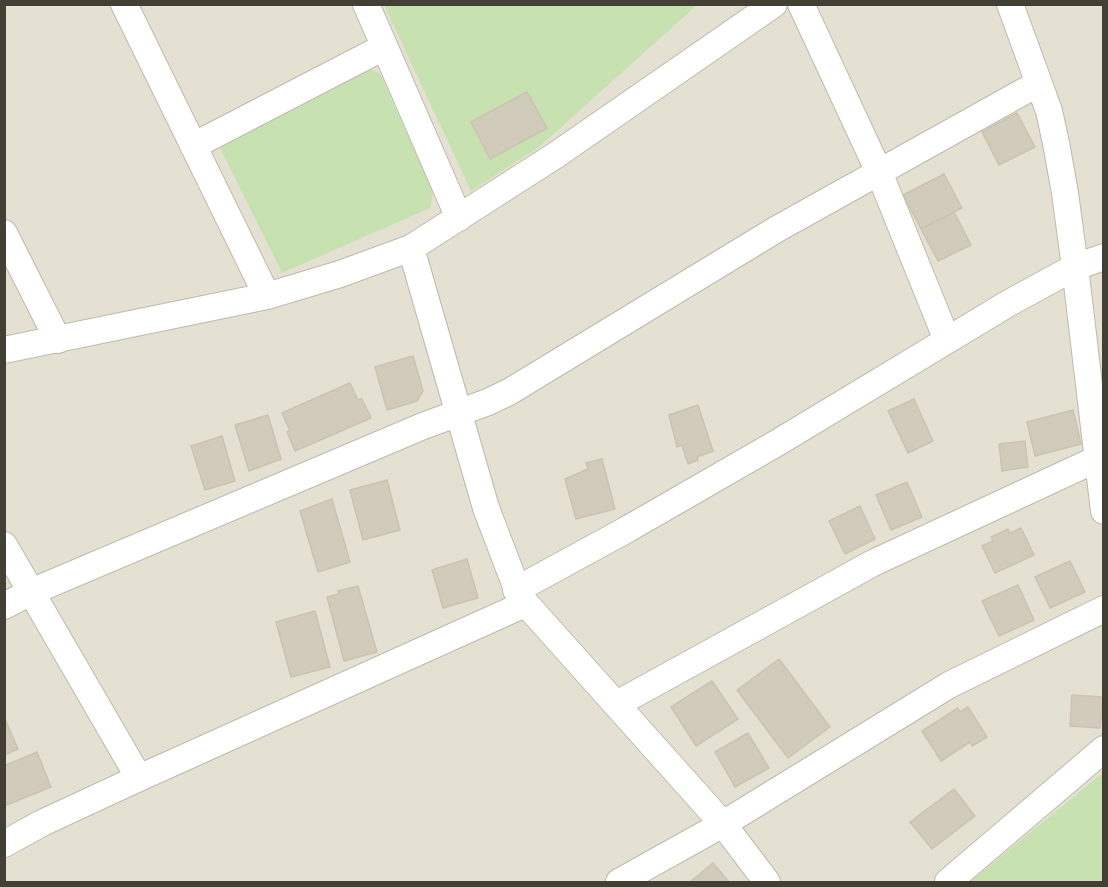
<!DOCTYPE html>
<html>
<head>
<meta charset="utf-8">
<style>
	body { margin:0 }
	#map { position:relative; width:1108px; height:887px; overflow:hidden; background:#f1eee5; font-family:"PT Sans",sans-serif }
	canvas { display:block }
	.frame { position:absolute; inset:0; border:6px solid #433f35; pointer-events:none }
</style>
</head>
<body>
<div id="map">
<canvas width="1108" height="887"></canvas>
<div class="frame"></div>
</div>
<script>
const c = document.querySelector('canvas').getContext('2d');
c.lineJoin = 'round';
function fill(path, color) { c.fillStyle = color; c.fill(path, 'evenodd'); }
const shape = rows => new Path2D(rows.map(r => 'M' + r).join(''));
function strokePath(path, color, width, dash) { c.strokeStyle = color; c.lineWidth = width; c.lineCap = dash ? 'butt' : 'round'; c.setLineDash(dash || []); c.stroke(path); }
fill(shape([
	[5,5,1103,5,1103,882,5,882]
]), '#e4e1d3');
fill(shape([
	[384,5,697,5,539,147,471,191],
	[365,68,380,73,433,192,430,208,282,273,220,148],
	[1103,774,1103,882,970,882,1100,775]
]), '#c7e2b0');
const building = shape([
	[527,92,547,128,490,159,471,122,527,92],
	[1017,113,1035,147,999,165,982,132,1017,113],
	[944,174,962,208,921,229,903,195,944,174],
	[954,212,971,245,938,261,921,229,954,212],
	[413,356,423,391,417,401,387,410,375,367,413,356],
	[350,383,358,400,362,399,371,418,295,451,287,432,290,431,282,413,350,383],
	[914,399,933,441,908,453,888,411,914,399],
	[698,405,713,451,697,457,698,460,688,464,682,445,677,447,669,415,698,405],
	[1073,410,1081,444,1035,456,1027,422,1073,410],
	[268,415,281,459,249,471,235,425,268,415],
	[222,436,235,481,205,490,191,446,222,436],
	[1025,441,1028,467,1002,471,999,444,1025,441],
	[602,459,615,509,576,519,565,479,588,469,586,463,602,459],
	[387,480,400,530,363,540,350,490,387,480],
	[907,482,922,517,891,530,876,495,907,482],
	[332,499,350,562,318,572,300,511,332,499],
	[860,506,875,539,845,554,829,521,860,506],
	[1021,528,1034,555,995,573,982,546,993,541,991,537,1008,529,1010,533,1021,528],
	[467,559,478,598,443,608,432,570,467,559],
	[1070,561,1085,592,1050,608,1035,577,1070,561],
	[1018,585,1034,620,999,636,982,601,1018,585],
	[358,586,377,652,344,661,327,597,339,594,338,591,358,586],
	[315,611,330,667,291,677,276,622,315,611],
	[779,659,830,727,788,758,737,690,779,659],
	[712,681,738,719,696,746,671,707,712,681],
	[1072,695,1103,697,1100,728,1070,726,1072,695],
	[968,707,987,737,972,746,970,742,941,761,922,731,958,708,960,712,968,707],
	[4,717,18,749,4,755,4,717],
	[748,733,769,768,735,787,715,752,748,733],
	[37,752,51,787,4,806,4,766,37,752],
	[954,789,975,816,932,849,910,822,954,789],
	[713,863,729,882,690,882,713,863]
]);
fill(building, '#d1cbbb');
strokePath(building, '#ccc3af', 1.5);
const street = shape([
	[124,4,267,296],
	[366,4,459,218],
	[801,4,879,172,947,340],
	[1010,4,1049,111,1056,143,1065,193,1075,267,1104,511],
	[193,146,384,47],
	[4,233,58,340],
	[411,248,486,508,520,597,723,824,767,882],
	[4,350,267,296,340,274,411,248,556,155,774,4],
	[4,545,139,778],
	[516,590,626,530,777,443,1009,303,1075,267,1104,257],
	[4,606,31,592,423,426,488,402,509,392,777,229,1039,83],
	[617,704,873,563,1097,459],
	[4,844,42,823,139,778,525,604],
	[619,882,723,824,949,685,1104,609],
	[948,882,1104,749]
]);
strokePath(street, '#beb9ab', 28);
strokePath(street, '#fff', 26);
</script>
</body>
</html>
